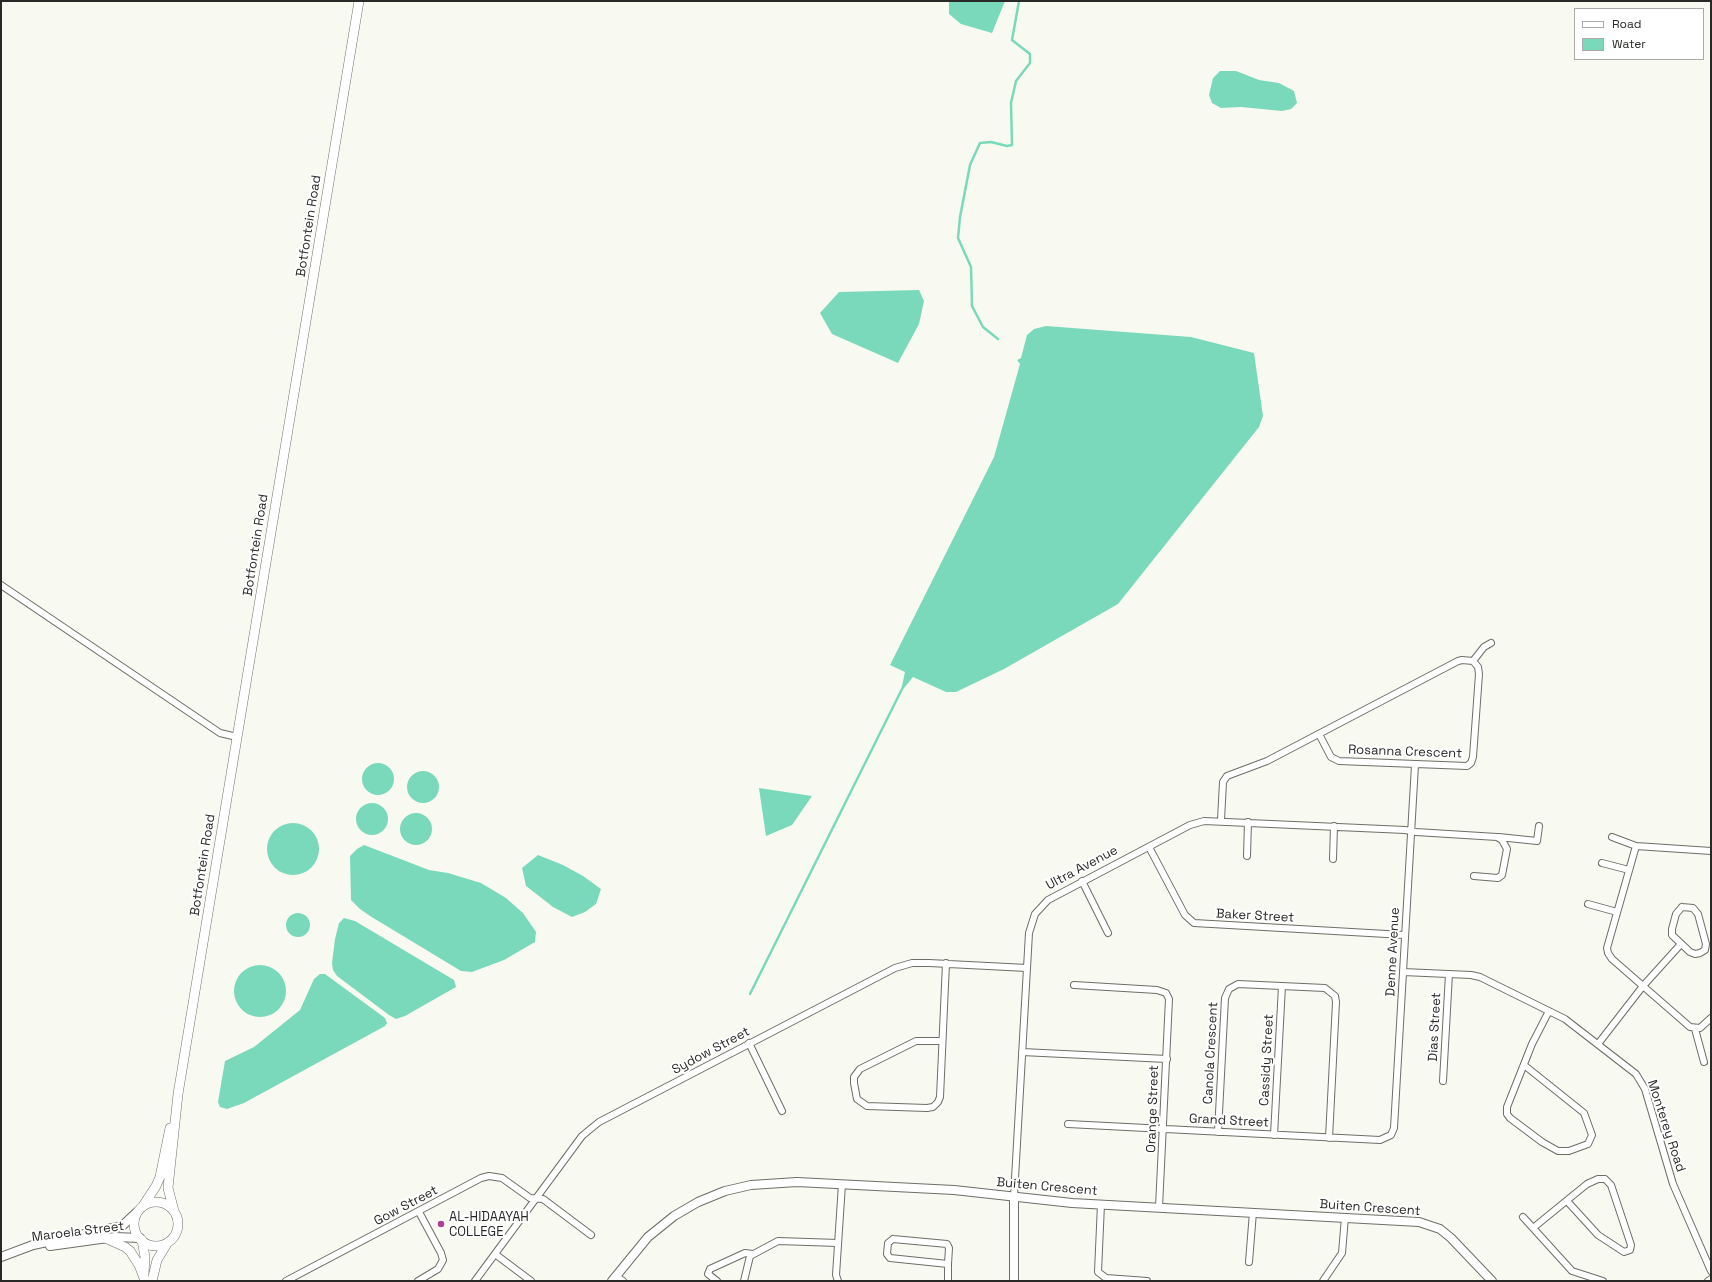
<!DOCTYPE html>
<html>
<head>
<meta charset="utf-8">
<style>
	body { margin:0 }
	#map { position:relative; width:1712px; height:1282px; overflow:hidden; background:#f8faf2; font-family:"Space Grotesk",sans-serif }
	canvas { display:block }
	.frame { position:absolute; inset:0; border:2px solid #292a27; pointer-events:none }
	.legend { position:absolute; left:1574px; top:8px; width:130px; height:52px; box-sizing:border-box; background:#fff; border:1px solid #a9aaa9; margin:0; padding:5px 7px; list-style:none; font-size:12px; color:#292a27 }
	.legend li { display:flex; align-items:center; gap:8px; height:20px }
	.legend b { width:20px; border:1px solid #a9aaa9 }
</style>
</head>
<body>
<div id="map">
<canvas width="1712" height="1282"></canvas>
<div class="frame"></div>
<ul class="legend">
<li><b style="height:5px;background:#fff"></b>Road</li>
<li><b style="height:11px;background:#7bd9bb"></b>Water</li>
</ul>
</div>
<script>
const c = document.querySelector('canvas').getContext('2d');
c.lineJoin = 'round';
function fill(path, color) { c.fillStyle = color; c.fill(path, 'evenodd'); }
const shape = rows => new Path2D(rows.map(r => 'M' + r).join(''));
function strokePath(path, color, width, dash) { c.strokeStyle = color; c.lineWidth = width; c.lineCap = dash ? 'butt' : 'round'; c.setLineDash(dash || []); c.stroke(path); }
function write(font, color, halo, rows, align = 'center') {
  c.font = font + ' "Space Grotesk",sans-serif'; c.lineWidth = 4; c.setLineDash([]); c.textBaseline = 'middle'; c.strokeStyle = halo; c.fillStyle = color; for (const [text, x, y, turn = 0] of rows) {
    c.save(); c.translate(x, y); c.rotate((+turn || 0) * Math.PI / 180); c.textAlign = isNaN(turn) ? turn : align; if (halo) c.strokeText(text, 0, 0); c.fillText(text, 0, 0); c.restore();
  }
}
fill(shape([
	[949,1,1005,1,992,33,961,24,949,14],
	[1220,71,1236,71,1259,80,1279,83,1294,91,1297,103,1291,109,1282,111,1241,107,1221,108,1212,103,1209,95,1213,78],
	[919,290,924,301,919,324,898,363,832,334,820,313,839,292],
	[1046,326,1191,337,1254,353,1263,416,1259,427,1118,604,1004,669,956,692,946,692,913,677,904,688,902,686,905,672,890,665,994,457,1020,364,1017,360,1021,358,1027,335,1034,329],
	'362 779a16 16 0 1 1 32 0a16 16 0 1 1-32 0Z',
	'407 787a16 16 0 1 1 32 0a16 16 0 1 1-32 0Z',
	[759,788,812,796,792,825,766,836],
	'356 819a16 16 0 1 1 32 0a16 16 0 1 1-32 0Z',
	'400 829a16 16 0 1 1 32 0a16 16 0 1 1-32 0Z',
	'267 849a26 26 0 1 1 52 0a26 26 0 1 1-52 0Z',
	[364,845,429,870,448,873,481,883,506,898,523,913,536,932,535,942,504,960,472,972,461,971,370,916,360,909,351,900,350,856,357,849],
	[538,855,563,865,583,876,601,889,596,904,585,912,572,917,553,907,526,886,522,868],
	'286 925a12 12 0 1 1 24 0a12 12 0 1 1-24 0Z',
	[344,918,355,921,454,980,456,987,405,1016,396,1019,389,1015,337,976,333,970,332,963,335,939,339,923],
	'234 991a26 26 0 1 1 52 0a26 26 0 1 1-52 0Z',
	[320,974,325,974,385,1018,387,1023,385,1026,244,1103,227,1109,220,1107,218,1102,225,1061,254,1047,300,1010,314,979]
]), '#7bd9bb');
strokePath(shape([
	[998,339,983,327,972,306,971,267,958,238,960,217,970,165,980,143,991,142,1007,146,1012,145,1011,103,1016,81,1030,63,1030,54,1012,40,1019,1],
	[750,994,903,687]
]), '#7bd9bb', 2.5);
const minor = shape([
	[1,585,220,733,237,737],
	[1473,661,1484,647,1491,643],
	[1221,820,1223,782,1227,776,1267,761,1458,661,1462,660,1473,661,1478,667,1479,674,1473,757,1471,763,1467,766,1339,761,1331,757,1319,734],
	[1499,837,1537,841,1539,826],
	[1612,837,1636,846,1711,851],
	[1636,846,1607,948,1608,953,1612,959,1690,1027,1700,1028,1711,1018],
	[1149,847,1185,915,1194,923,1404,935],
	[1247,856,1248,822],
	[1333,859,1334,826],
	[1602,863,1629,870],
	[1082,881,1108,933],
	[1588,904,1617,912],
	[1682,907,1693,908,1698,914,1706,944,1705,950,1700,953,1695,954,1690,952,1672,935,1672,929,1676,914,1682,907],
	[1403,972,1471,975,1480,977,1565,1019,1636,1074,1645,1089,1673,1184,1711,1271],
	[1074,985,1157,990,1166,993,1169,999,1159,1207],
	[1695,1029,1704,1062],
	[942,1041,916,1041,860,1069,854,1077,854,1083,857,1099,867,1106,927,1108,933,1107,938,1102,940,1097,946,963],
	[749,1043,782,1111],
	[1598,1044,1643,986,1681,944],
	[1022,1052,1167,1059],
	[1524,1065,1584,1113,1592,1135,1588,1144,1569,1151,1558,1151,1542,1142,1510,1118,1507,1114,1507,1107,1532,1044,1549,1011],
	[1443,1081,1449,974],
	[1068,1124,1380,1140,1391,1135,1394,1128,1415,765],
	[1218,1132,1225,998,1229,989,1238,984,1325,988,1335,996,1336,1002,1329,1138],
	[1274,1135,1282,986],
	[1014,1196,1029,933,1035,914,1048,900,1190,825,1204,821,1405,830,1416,832,1497,837,1502,840,1507,849,1502,875,1498,878,1474,876],
	[1101,1204,1098,1272,1106,1278,1147,1281],
	[1523,1217,1572,1271,1603,1281],
	[1533,1228,1587,1184,1598,1179,1605,1179,1611,1185,1631,1245,1630,1250,1624,1252,1598,1235,1567,1201],
	[893,1239,947,1244,949,1248,948,1264,890,1258,887,1254,888,1243,893,1239],
	[495,1254,531,1281],
	[1249,1262,1253,1212],
	[616,1276,623,1281],
	[286,1281,481,1178,489,1176,502,1178,530,1198,543,1199,591,1235],
	[418,1281,438,1269,443,1260,441,1253,419,1212],
	[475,1281,582,1136,599,1122,895,968,912,963,929,963,1027,968],
	[717,1281,708,1274,710,1269,745,1253,753,1254],
	[744,1281,750,1256,778,1241,838,1243],
	[838,1281,836,1275,842,1184],
	[948,1281,948,1264],
	[1323,1281,1342,1253,1345,1217],
	[1708,1281,1711,1279]
]);
const tertiary = shape([
	[50,1246,115,1237,140,1238],
	[1,1257,33,1245,122,1226,137,1212],
	[612,1281,648,1237,674,1216,698,1202,725,1191,751,1185,797,1182,954,1190,1072,1203,1419,1222,1440,1229,1451,1238,1492,1281],
	[1014,1281,1014,1196]
]);
const secondary = shape([
	'134 1224a22 22 0 1 1 44 0a22 22 0 1 1-44 0Z',
	[143,1206,156,1186,160,1177,170,1128],
	[174,1211,168,1188,178,1094,359,1],
	[105,1238,125,1247,130,1251,139,1265,144,1278],
	[142,1240,145,1257,144,1274],
	[152,1281,157,1260,168,1242]
]);
strokePath(minor, '#6d6e67', 8);
strokePath(tertiary, '#6d6e67', 10);
strokePath(secondary, '#6d6e67', 10);
strokePath(minor, '#fff', 6);
strokePath(tertiary, '#fff', 8);
strokePath(secondary, '#fff', 9);
for (const [x, y, r, color] of [
	[441,1224,4,"#b43e95"]
]) { const dot = new Path2D(); dot.arc(x, y, r, 0, 2 * Math.PI); c.fillStyle = color; c.fill(dot); strokePath(dot, '#fff', 1.5); }
write('13px', '#292a27', '#fff', [
	["Botfontein Road",309,226,-81],
	["Botfontein Road",256,545,-81],
	["Rosanna Crescent",1405,752,2],
	["Botfontein Road",203,865,-81],
	["Ultra Avenue",1082,868,-28],
	["Baker Street",1255,916,3],
	["Denne Avenue",1393,952,-87],
	["Dias Street",1435,1027,-87],
	["Sydow Street",711,1051,-28],
	["Canola Crescent",1211,1053,-87],
	["Cassidy Street",1267,1060,-87],
	["Orange Street",1153,1109,-88],
	["Grand Street",1229,1121,3],
	["Monterey Road",1666,1126,72],
	["Buiten Crescent",1047,1187,5],
	["Gow Street",406,1206,-28],
	["Buiten Crescent",1370,1208,4],
	["Maroela Street",78,1232,-7]
]);
write('13px', '#292a27', '#fff', [
	["AL-HIDAAYAH",449,1217],
	["COLLEGE",449,1232]
], 'left');
</script>
</body>
</html>
